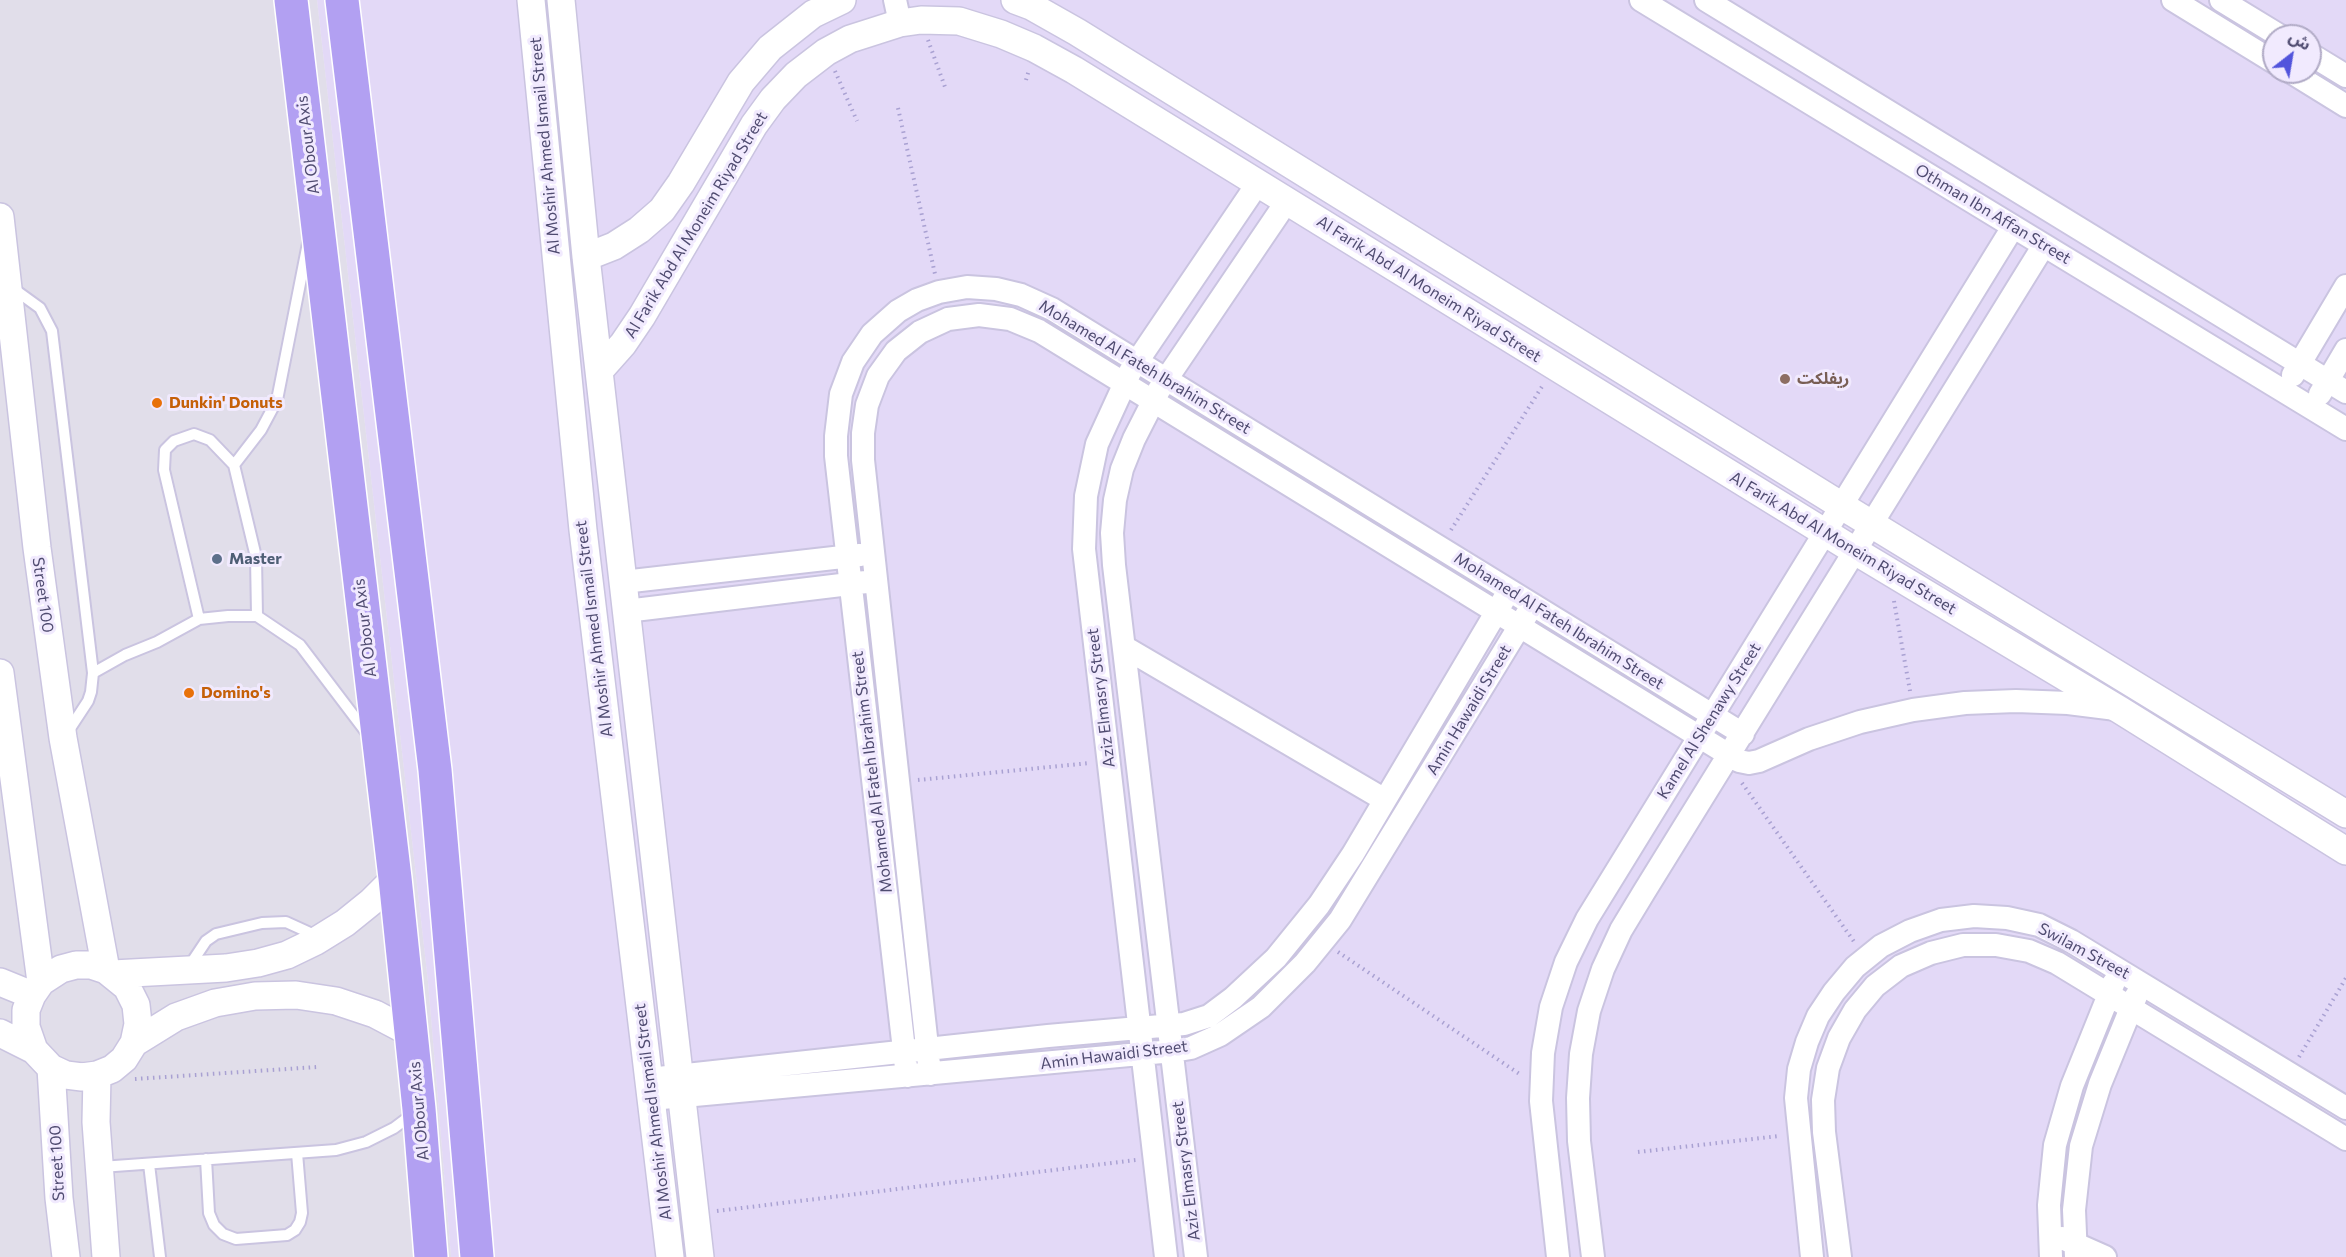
<!DOCTYPE html>
<html>
<head>
<meta charset="utf-8">
<style>
	body { margin:0 }
	#map { position:relative; width:2346px; height:1257px; overflow:hidden; background:#ede4fa; font-family:Commissioner,"Noto Sans Arabic",sans-serif }
	canvas { display:block }
	.north { position:absolute; left:2262px; top:24px; width:60px; height:60px; box-sizing:border-box; background:#f1eafe; border:2px solid #b1abc6; border-radius:50%; rotate:31deg; font-size:16px; font-weight:700; line-height:24px; text-align:center; color:#504c71 }
	.north::after { content:''; display:block; margin:auto; width:21px; height:27px; background:#5254dc; clip-path:polygon(50% 0,100% 100%,50% 72%,0 100%) }
</style>
</head>
<body>
<div id="map">
<canvas width="2346" height="1257"></canvas>
<div class="north">ش</div>
</div>
<script>
const c = document.querySelector('canvas').getContext('2d');
c.lineJoin = 'round';
function fill(path, color) { c.fillStyle = color; c.fill(path, 'evenodd'); }
const shape = rows => new Path2D(rows.map(r => 'M' + r).join(''));
function strokePath(path, color, width, dash) { c.strokeStyle = color; c.lineWidth = width; c.lineCap = dash ? 'butt' : 'round'; c.setLineDash(dash || []); c.stroke(path); }
function write(font, color, halo, rows, align = 'center') {
  c.font = font + ' Commissioner,"Noto Sans Arabic",sans-serif'; c.lineWidth = 6; c.setLineDash([]); c.textBaseline = 'middle'; c.strokeStyle = halo; c.fillStyle = color; for (const [text, x, y, turn = 0] of rows) {
    c.save(); c.translate(x, y); c.rotate((+turn || 0) * Math.PI / 180); c.textAlign = isNaN(turn) ? turn : align; if (halo) c.strokeText(text, 0, 0); c.fillText(text, 0, 0); c.restore();
  }
}
fill(shape([
	[317,0,2346,0,2346,1257,451,1257,428,982],
	[2274,36,2310,36,2310,72,2274,72]
]), '#e3d9f7');
fill(shape([
	[0,0,317,0,428,982,451,1257,0,1257]
]), '#e1deea');
const service = shape([
	[11,287,40,308,52,331,93,673,91,692,88,701,67,733],
	[234,465,261,430,277,400,308,243],
	[199,619,164,470,165,450,174,441,194,434,210,440,234,465,256,557,257,616],
	[93,673,125,655,157,642,199,619,228,616,257,616,300,645,366,732],
	[188,968,206,941,216,934,262,923,286,922,308,932,316,941],
	[206,1159,209,1213,214,1225,223,1234,236,1239,287,1235,295,1230,300,1222,302,1213,297,1153],
	[149,1164,160,1257],
	[101,1167,336,1150,366,1142,394,1128,414,1113]
]);
const minor = shape([
	[895,0,900,23],
	[1641,0,2346,429],
	[1706,0,2346,392],
	[2173,0,2274,62],
	[2221,0,2280,36],
	[2310,54,2346,76],
	[2291,72,2346,106],
	[2293,375,2346,286],
	[2320,394,2346,350],
	[623,582,860,555],
	[626,611,866,582],
	[1124,647,1385,800],
	[930,1074,863,460,863,433,867,405,878,376,896,351,920,332,948,319,979,315,1010,319,1039,331,1739,761,1749,763,1759,761,1809,739,1860,722,1913,710,1965,703,2016,701,2068,703,2116,709],
	[907,1076,836,456,836,436,841,394,853,362,872,334,898,311,917,300,939,292,967,287,996,289,1021,295,1052,309,1743,734],
	[649,1079,1048,1036,1184,1024,1209,1016,1233,998,1276,958,1319,905,1353,854,1504,599],
	[651,1099,1173,1051,1191,1048,1220,1035,1261,1007,1305,963,1340,920,1527,614],
	[2062,1238,2105,1257],
	[1166,1257,1084,549,1086,496,1097,444,1130,372,1258,183],
	[1196,1257,1114,565,1112,533,1115,500,1122,469,1134,439,1159,390,1287,201],
	[1558,1257,1541,1101,1543,1053,1551,1007,1566,962,1587,919,2013,227],
	[1593,1257,1579,1141,1578,1098,1581,1054,1589,1011,1603,969,1621,930,1644,892,2044,245],
	[1812,1257,1796,1098,1799,1069,1807,1042,1818,1016,1834,992,1855,967,1881,946,1910,931,1941,920,1974,916,2007,918,2039,925,2071,941,2346,1108],
	[1840,1257,1824,1132,1823,1100,1828,1068,1839,1038,1855,1010,1875,986,1901,966,1931,953,1963,945,1996,945,2029,951,2057,963,2346,1139],
	[2051,1257,2049,1205,2055,1145,2072,1086,2114,982],
	[2076,1257,2074,1210,2081,1146,2100,1084,2136,996]
]);
const tertiary = shape([
	[531,0,583,530,670,1257],
	[561,0,586,257,700,1257],
	[1015,0,1031,6,1077,32,1842,506,2346,814],
	[0,217,37,548,63,738,106,970],
	[586,257,614,246,639,230,662,210,681,183,741,82,770,48,813,14,842,0],
	[599,371,623,344,642,316,754,125,773,99,796,75,826,52,850,39,900,23,921,20,959,21,1001,34,1034,48,1074,70,1855,551,2120,710,2346,851],
	[0,673,41,982],
	[113,974,226,968,258,963,287,955,316,941,345,923,371,902,395,878],
	[0,982,32,995],
	[0,1033,34,1050],
	[134,1043,138,1024,136,1005,127,987,106,970,91,965,76,965,61,969,41,982,32,995,26,1010,26,1027,34,1050,51,1068,66,1075,82,1077,97,1075,112,1069,124,1059,134,1043,176,1017,215,1003,255,996,296,995,336,1001,375,1014,411,1033],
	[51,1068,59,1198,66,1257],
	[97,1075,96,1122,106,1257]
]);
const trunk = shape([
	[291,0,395,878,419,1109,431,1257],
	[342,0,435,770,477,1257]
]);
strokePath(service, '#cac4e0', 14);
strokePath(minor, '#cac4e0', 26);
strokePath(tertiary, '#cac4e0', 30);
strokePath(trunk, '#fff', 36);
strokePath(shape([
	[928,40,945,87],
	[835,71,857,121],
	[1026,80,1029,70],
	[898,108,935,274],
	[1451,530,1543,385],
	[1894,601,1910,691],
	[918,780,1090,763],
	[1742,783,1855,943],
	[1338,952,1521,1075],
	[2299,1057,2346,978],
	[135,1079,317,1067],
	[1638,1152,1779,1136],
	[717,1211,1136,1160]
]), '#a9a1d2', 4, [1.5, 4.5]);
strokePath(service, '#fff', 10);
strokePath(minor, '#fff', 22);
strokePath(tertiary, '#fff', 27);
strokePath(trunk, '#b2a0f2', 33);
for (const [x, y, r, color] of [
	[1785,379,6,"#8d6e63"],
	[157,403,6,"#e8710a"],
	[217,559,6,"#5c6f8a"],
	[189,693,6,"#e8710a"]
]) { const dot = new Path2D(); dot.arc(x, y, r, 0, 2 * Math.PI); c.fillStyle = color; c.fill(dot); strokePath(dot, '#f1eafe', 2); }
write('16px', '#504c71', '#f1eafe', [
	["Al Obour Axis",308,145,-97],
	["Al Moshir Ahmed Ismail Street",545,146,-95],
	["Othman Ibn Affan Street",1993,214,31],
	["Al Farik Abd Al Moneim Riyad Street",696,225,-59],
	["Al Farik Abd Al Moneim Riyad Street",1429,289,32],
	["Mohamed Al Fateh Ibrahim Street",1145,367,31],
	["Al Farik Abd Al Moneim Riyad Street",1843,543,31],
	["Street 100",43,595,82],
	["Mohamed Al Fateh Ibrahim Street",1559,621,32],
	["Al Obour Axis",365,628,-97],
	["Al Moshir Ahmed Ismail Street",594,629,-97],
	["Aziz Elmasry Street",1101,698,-97],
	["Amin Hawaidi Street",1469,710,-59],
	["Kamel Al Shenawy Street",1709,721,-58],
	["Mohamed Al Fateh Ibrahim Street",872,772,-97],
	["Swilam Street",2084,951,28],
	["Amin Hawaidi Street",1114,1055,-7],
	["Al Obour Axis",419,1111,-95],
	["Al Moshir Ahmed Ismail Street",653,1112,-97],
	["Street 100",57,1163,-93],
	["Aziz Elmasry Street",1186,1171,-97]
]);
write('bold 16px', '#785e54', '#f1eafe', [
	["ريفلكت",1797,379]
], 'left');
write('bold 16px', '#c56008', '#f1eafe', [
	["Dunkin' Donuts",169,403],
	["Domino's",201,693]
], 'left');
write('bold 16px', '#4e5e75', '#f1eafe', [
	["Master",229,559]
], 'left');
</script>
</body>
</html>
